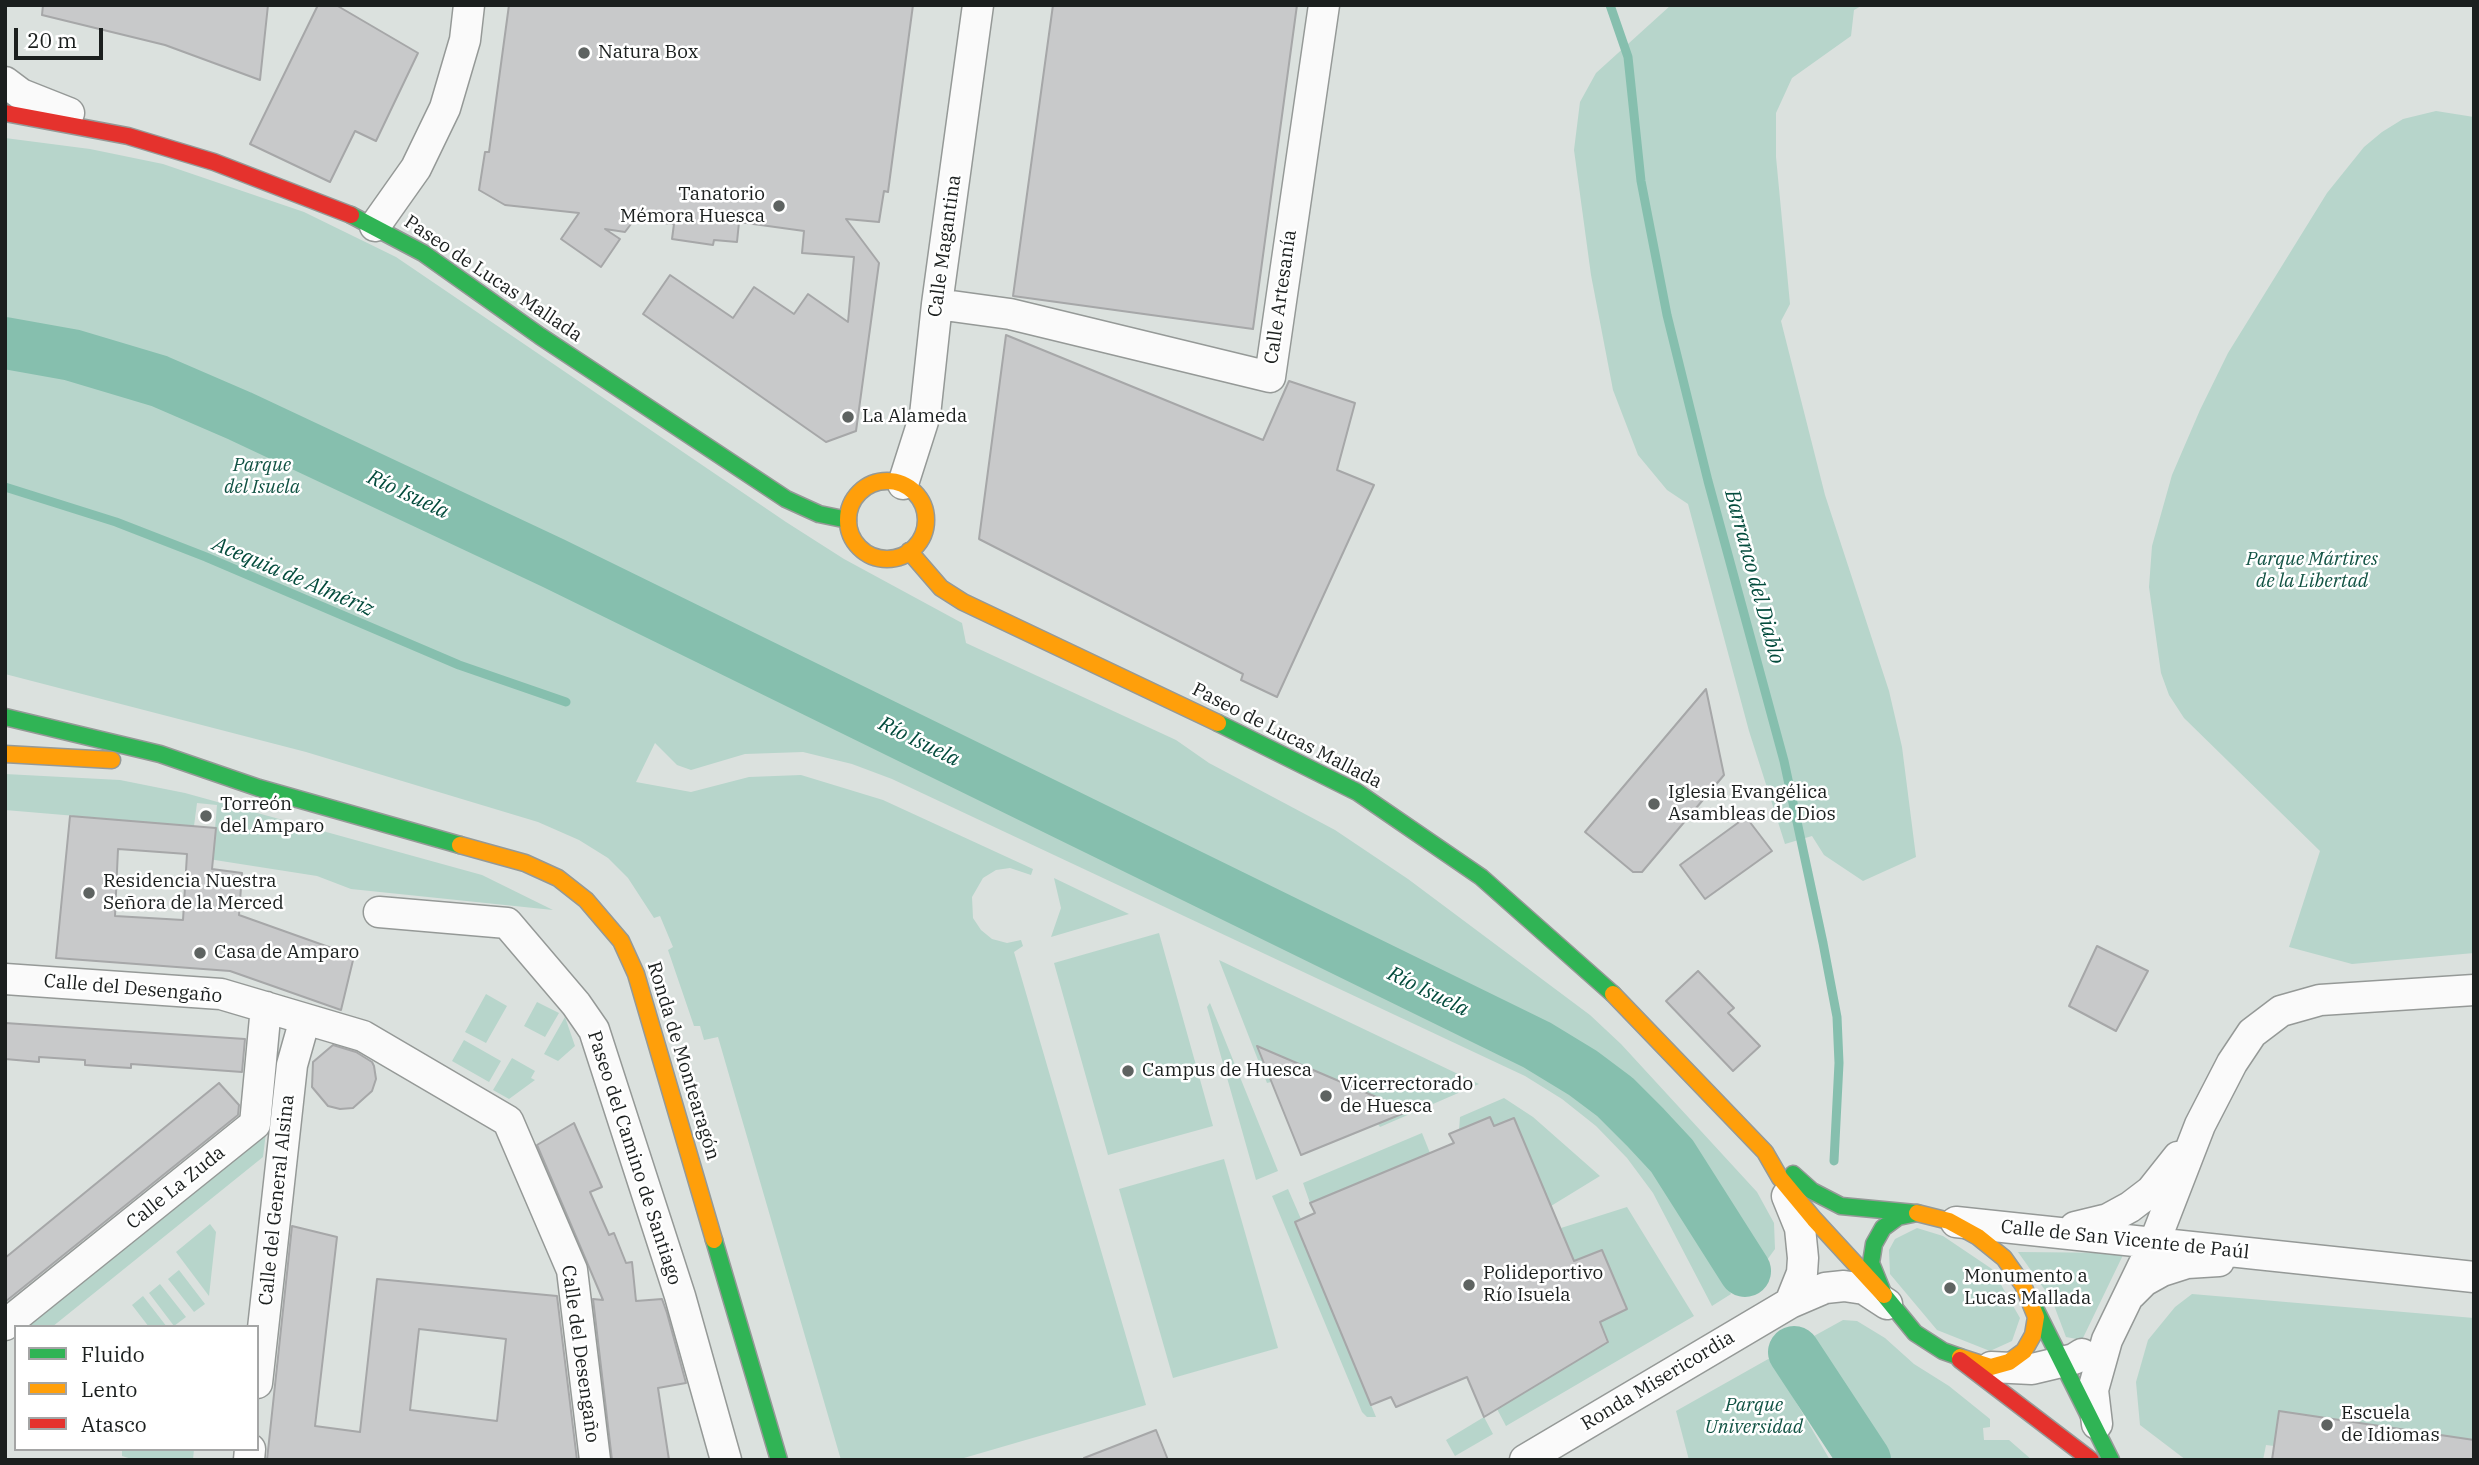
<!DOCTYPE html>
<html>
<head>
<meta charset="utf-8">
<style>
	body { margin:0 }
	#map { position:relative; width:2479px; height:1465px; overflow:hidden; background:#dbe1de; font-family:"IBM Plex Serif",serif }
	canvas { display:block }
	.frame { position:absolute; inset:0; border:7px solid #1b1f1e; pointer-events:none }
	.legend { position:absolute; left:14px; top:1325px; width:245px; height:126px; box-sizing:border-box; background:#fff; border:2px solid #a4a5a5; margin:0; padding:9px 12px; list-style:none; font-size:21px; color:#1b1f1e }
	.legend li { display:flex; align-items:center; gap:14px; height:35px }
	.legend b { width:35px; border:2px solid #a4a5a5 }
	.scale { position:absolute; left:14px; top:28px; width:89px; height:32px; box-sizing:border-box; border:4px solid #1b1f1e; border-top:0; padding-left:9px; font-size:21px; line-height:24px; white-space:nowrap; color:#1b1f1e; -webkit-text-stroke:5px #fff; paint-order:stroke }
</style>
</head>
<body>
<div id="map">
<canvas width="2479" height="1465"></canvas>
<div class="frame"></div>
<ul class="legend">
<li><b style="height:9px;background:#30b455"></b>Fluido</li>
<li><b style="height:9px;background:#ff9f0a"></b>Lento</li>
<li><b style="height:9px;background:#e5322d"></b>Atasco</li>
</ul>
<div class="scale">20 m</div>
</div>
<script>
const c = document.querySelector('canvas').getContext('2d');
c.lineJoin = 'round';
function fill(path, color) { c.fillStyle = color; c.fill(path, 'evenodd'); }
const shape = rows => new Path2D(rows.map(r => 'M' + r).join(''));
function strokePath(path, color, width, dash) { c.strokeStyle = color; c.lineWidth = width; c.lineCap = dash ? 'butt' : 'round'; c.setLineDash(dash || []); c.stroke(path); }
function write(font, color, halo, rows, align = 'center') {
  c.font = font + ' "IBM Plex Serif",serif'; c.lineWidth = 5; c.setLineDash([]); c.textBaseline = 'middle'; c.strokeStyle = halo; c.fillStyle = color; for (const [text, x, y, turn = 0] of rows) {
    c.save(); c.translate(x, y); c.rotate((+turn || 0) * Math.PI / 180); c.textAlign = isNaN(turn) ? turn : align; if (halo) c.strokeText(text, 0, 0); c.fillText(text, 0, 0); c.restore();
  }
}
fill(shape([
	[1671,5,1863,5,1854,10,1851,36,1792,78,1776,113,1776,157,1790,304,1781,321,1825,495,1889,691,1902,747,1916,857,1863,881,1824,855,1812,836,1785,844,1749,731,1688,504,1667,490,1638,455,1613,390,1591,275,1574,150,1580,102,1596,73],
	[2436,111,2474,117,2474,953,2352,964,2289,947,2320,851,2184,718,2169,695,2161,673,2149,587,2152,546,2172,475,2200,410,2228,353,2327,193,2364,147,2382,132,2403,119],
	[5,138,90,149,163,164,304,212,396,257,786,522,844,559,962,623,966,643,1176,740,1209,763,1335,830,1408,879,1590,1015,1621,1044,1757,1192,1774,1223,1775,1249,1767,1260,1759,1264,1688,1144,1628,1082,1594,1056,1546,1028,722,627,704,659,1523,1058,1569,1084,1607,1111,1674,1189,1731,1294,1712,1306,1653,1193,1627,1158,1596,1126,1562,1099,1525,1076,892,779,852,764,803,752,745,754,691,770,677,765,655,743,636,782,691,792,749,777,801,775,883,800,1033,869,1031,875,1010,868,996,870,983,878,972,897,973,918,981,930,992,939,1007,943,1021,940,1023,946,1014,952,1146,1405,957,1460,841,1460,718,1037,704,1040,700,1026,694,1026,668,950,673,947,660,916,654,918,628,878,608,858,579,840,538,822,306,752,5,674],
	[5,774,120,780,185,793,482,875,553,910,351,889,317,876,202,858,215,829,217,805,197,803,194,826,5,810],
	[1054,878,1129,914,1051,937,1061,908],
	[1159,933,1213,1126,1108,1155,1054,963],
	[1219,960,1479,1084,1380,1127,1378,1124,1408,1111,1258,1046,1271,1082,1267,1083],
	[486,994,507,1006,486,1043,465,1032],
	[537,1002,559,1013,545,1037,524,1026],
	[1210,1003,1278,1171,1256,1180,1207,1007],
	[565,1017,575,1046,558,1061,544,1054],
	[464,1040,501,1061,489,1082,452,1061],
	[512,1058,535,1071,531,1078,535,1080,509,1099,493,1090],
	[1504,1098,1533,1117,1600,1176,1551,1206,1514,1118,1494,1126,1489,1117,1459,1130,1460,1117],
	[266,1132,263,1157,52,1327,21,1327],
	[1422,1133,1430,1153,1310,1203,1303,1183],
	[1224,1159,1278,1348,1173,1378,1119,1189],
	[1288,1189,1301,1219,1295,1222,1376,1417,1367,1417,1362,1412,1272,1196],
	[1627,1207,1694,1316,1506,1426,1497,1409,1608,1342,1600,1322,1626,1309,1603,1251,1574,1261,1561,1228],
	[210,1224,216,1232,209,1296,176,1252],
	[1917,1228,1943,1236,1992,1269,2020,1318,2012,1341,1990,1351,1937,1330,1890,1274,1889,1250,1895,1239],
	[2018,1252,2124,1253,2082,1340,2066,1337,2052,1300],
	[179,1270,205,1304,194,1312,168,1279],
	[160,1284,186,1317,174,1326,149,1293],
	[2192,1294,2474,1318,2474,1440,2280,1411,2274,1446,2266,1445,2263,1460,2186,1460,2140,1425,2136,1382,2148,1340,2175,1307],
	[143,1296,167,1327,149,1327,132,1305],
	[1843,1320,1857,1321,1885,1338,1914,1364,1949,1386,1990,1419,1990,1427,1983,1428,1984,1440,2009,1440,2032,1460,1889,1460,1814,1336],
	[1770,1358,1830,1460,1689,1460,1676,1411],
	[1484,1417,1493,1434,1455,1456,1446,1440],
	[122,1449,194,1449,193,1460,135,1460,122,1456]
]), '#b7d5cb');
strokePath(shape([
	[1610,5,1628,57,1641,181,1667,315,1708,481,1784,761,1823,943,1837,1017,1839,1063,1834,1161],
	[5,487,116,522,206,557,459,665,566,702]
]), '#86bfae', 9);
strokePath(shape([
	[5,343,72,355,159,381,240,416,553,563,1537,1045,1583,1073,1615,1097,1645,1127,1672,1156,1745,1271],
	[1794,1352,1865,1460]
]), '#86bfae', 52);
const building = shape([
	[43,5,268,5,260,80,165,45,42,15,43,5],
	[318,5,336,5,418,53,376,141,355,131,330,182,250,144,318,5],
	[509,5,913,5,888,192,884,191,879,222,846,219,879,263,856,431,826,442,643,314,670,275,733,318,754,287,794,314,808,294,848,322,854,257,802,253,804,231,739,222,737,242,714,240,713,245,672,239,674,224,634,220,625,232,605,229,620,239,601,267,561,239,579,213,505,205,479,190,485,152,489,152,509,5],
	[1053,5,1297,5,1253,329,1013,296,1053,5],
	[1006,335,1263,440,1289,381,1355,403,1337,470,1374,485,1277,697,1241,680,1243,674,979,539,1006,335],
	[1706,689,1724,775,1642,872,1633,872,1585,832,1706,689],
	[70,816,216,828,212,869,242,873,239,915,354,956,341,1010,230,971,56,958,70,816],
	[118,849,187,854,183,920,115,916,118,849],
	[1746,817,1772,851,1705,899,1680,865,1746,817],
	[2097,946,2148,971,2116,1031,2069,1006,2097,946],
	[1698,971,1734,1008,1728,1013,1760,1046,1733,1071,1666,1001,1698,971],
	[5,1023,245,1039,242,1072,131,1064,131,1068,114,1067,85,1065,85,1060,39,1057,39,1062,5,1059,5,1023],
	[333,1045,356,1052,372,1062,374,1066,376,1079,372,1091,353,1108,340,1109,328,1106,312,1087,313,1062,333,1045],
	[1257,1046,1409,1111,1301,1155,1257,1046],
	[219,1083,239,1105,238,1115,5,1302,5,1258,219,1083],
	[1490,1117,1494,1126,1514,1118,1574,1261,1602,1250,1627,1309,1600,1322,1608,1342,1484,1417,1467,1377,1396,1407,1391,1397,1371,1405,1295,1222,1315,1213,1310,1203,1454,1143,1449,1134,1490,1117],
	[574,1123,602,1187,590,1192,609,1235,614,1233,626,1263,632,1262,636,1301,662,1299,667,1313,686,1383,658,1388,669,1460,612,1460,593,1299,603,1300,537,1145,574,1123],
	[292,1226,337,1237,315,1426,360,1432,377,1279,557,1296,577,1460,267,1460,292,1226],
	[419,1329,506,1339,497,1421,410,1410,419,1329],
	[2279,1411,2474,1440,2474,1460,2272,1460,2279,1411],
	[1156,1430,1168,1460,1084,1460,1084,1458,1156,1430]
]);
fill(building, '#c8c9ca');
strokePath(building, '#a6a7a8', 2);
const street = shape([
	[5,82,21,94,69,113],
	[375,226,416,168,445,108,465,40,469,5],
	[937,304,1010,314,1270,377,1324,5],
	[903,484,925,415,937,304,978,5],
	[379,912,507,923,576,1004,594,1030,680,1296,726,1460],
	[5,979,221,994,363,1036,508,1121,572,1270,595,1460],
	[1787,1196,1800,1228,1803,1258,1802,1273,1790,1303],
	[1956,1222,2474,1277],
	[2075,1227,2108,1219,2130,1207,2151,1191,2178,1157],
	[2131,1294,2144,1281,2162,1271,2187,1263,2219,1261],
	[5,1325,255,1124,266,1007],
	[1991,1367,2032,1369,2074,1359,2082,1354],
	[257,1383,292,1065,305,1019],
	[2097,1424,2093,1390,2107,1340,2155,1241,2200,1125,2232,1063,2252,1033,2281,1011,2320,1000,2474,990],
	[249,1460,250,1449],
	[1525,1460,1790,1303,1825,1288,1844,1286,1864,1289,1887,1304]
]);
const fast = shape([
	[351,215,423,253,540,336,786,499,819,514,848,520],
	[5,717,160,754,259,788,460,845],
	[1218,723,1357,792,1481,877,1613,994],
	[1793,1174,1812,1191,1841,1206,1915,1213],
	[1917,1213,1898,1217,1883,1228,1874,1244,1871,1263,1884,1295,1915,1333,1943,1351,1960,1357],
	[714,1240,779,1460],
	[2032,1302,2111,1460]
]);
const slow = shape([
	'848 520a39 39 0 1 1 78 0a39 39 0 1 1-78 0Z',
	[909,551,941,588,963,602,1218,723],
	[5,754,112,760],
	[460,845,525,863,558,878,586,900,621,941,636,974,714,1240],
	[1613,994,1765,1152,1780,1178,1814,1219,1884,1295],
	[1917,1213,1949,1221,1978,1237,2004,1258,2023,1285,2036,1317,2033,1335,2024,1351,2009,1362,1991,1367,1960,1357]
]);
const jam = shape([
	[5,113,128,136,214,162,351,215],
	[1960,1360,2091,1460]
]);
strokePath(street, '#959997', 33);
strokePath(fast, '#959997', 19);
strokePath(slow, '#959997', 19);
strokePath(jam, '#959997', 19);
strokePath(street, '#fafafa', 30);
strokePath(fast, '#30b455', 16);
strokePath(slow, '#ff9f0a', 16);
strokePath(jam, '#e5322d', 16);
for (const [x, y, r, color] of [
	[584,53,7,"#5e6361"],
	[779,206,7,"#5e6361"],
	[848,417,7,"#5e6361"],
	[1654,804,7,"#5e6361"],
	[206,816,7,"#5e6361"],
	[89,893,7,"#5e6361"],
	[200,953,7,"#5e6361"],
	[1128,1071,7,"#5e6361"],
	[1326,1096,7,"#5e6361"],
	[1469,1285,7,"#5e6361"],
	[1950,1288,7,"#5e6361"],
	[2327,1425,7,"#5e6361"]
]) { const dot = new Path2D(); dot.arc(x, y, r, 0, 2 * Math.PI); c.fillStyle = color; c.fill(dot); strokePath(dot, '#fff', 2.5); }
write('19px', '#1b1f1e', '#fff', [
	["Natura Box",598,53],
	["Tanatorio",765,195,"right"],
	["Mémora Huesca",765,217,"right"],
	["La Alameda",862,417],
	["Iglesia Evangélica",1668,793],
	["Asambleas de Dios",1668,815],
	["Torreón",220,805],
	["del Amparo",220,827],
	["Residencia Nuestra",103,882],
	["Señora de la Merced",103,904],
	["Casa de Amparo",214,953],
	["Campus de Huesca",1142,1071],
	["Vicerrectorado",1340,1085],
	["de Huesca",1340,1107],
	["Polideportivo",1483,1274],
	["Río Isuela",1483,1296],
	["Monumento a",1964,1277],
	["Lucas Mallada",1964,1299],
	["Escuela",2341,1414],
	["de Idiomas",2341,1436]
], 'left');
write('19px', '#1b1f1e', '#fff', [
	["Calle Magantina",945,246,-82],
	["Paseo de Lucas Mallada",493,279,34],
	["Calle Artesanía",1281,297,-82],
	["Paseo de Lucas Mallada",1287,736,27],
	["Calle del Desengaño",133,989,5],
	["Ronda de Montearagón",683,1061,73],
	["Paseo del Camino de Santiago",634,1158,72],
	["Calle La Zuda",176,1188,-39],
	["Calle del General Alsina",277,1200,-84],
	["Calle de San Vicente de Paúl",2125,1240,6],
	["Calle del Desengaño",580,1354,82],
	["Ronda Misericordia",1658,1381,-31]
]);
write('italic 19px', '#125344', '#fff', [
	["Parque",262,466],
	["del Isuela",262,488],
	["Parque Mártires",2312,560],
	["de la Libertad",2312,582],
	["Parque",1754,1406],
	["Universidad",1754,1428]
]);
write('italic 21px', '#034b3c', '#fff', [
	["Río Isuela",408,495,25],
	["Acequia de Almériz",293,577,23],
	["Barranco del Diablo",1754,577,75],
	["Río Isuela",919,742,26],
	["Río Isuela",1428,992,26]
]);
</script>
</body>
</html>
